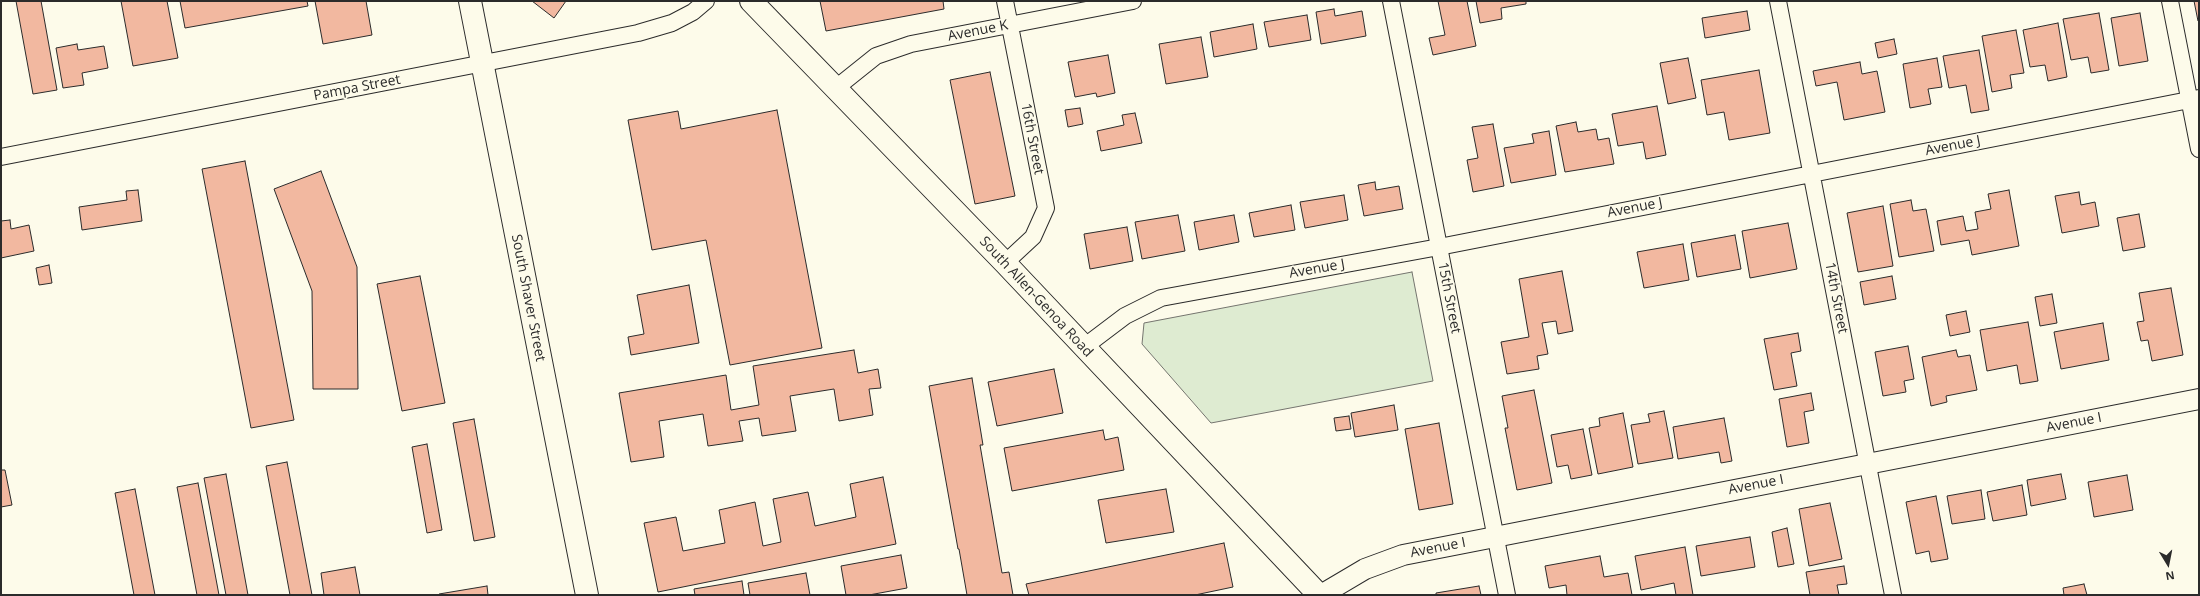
<!DOCTYPE html>
<html>
<head>
<meta charset="utf-8">
<style>
	body { margin:0 }
	#map { position:relative; width:2200px; height:596px; overflow:hidden; background:#fdfbea; font-family:"Open Sans",sans-serif }
	canvas { display:block }
	.frame { position:absolute; inset:0; border:2px solid #2b2b2b; pointer-events:none }
	.north { position:absolute; left:2148px; top:544px; width:40px; height:40px; -webkit-text-stroke:3px #fdfbea; paint-order:stroke; rotate:170deg; font-size:11px; font-weight:700; line-height:16px; text-align:center; color:#2b2b2b }
	.north::after { content:''; display:block; margin:auto; width:14px; height:18px; background:#2b2b2b; clip-path:polygon(50% 0,100% 100%,50% 72%,0 100%) }
</style>
</head>
<body>
<div id="map">
<canvas width="2200" height="596"></canvas>
<div class="frame"></div>
<div class="north">N</div>
</div>
<script>
const c = document.querySelector('canvas').getContext('2d');
c.lineJoin = 'round';
function fill(path, color) { c.fillStyle = color; c.fill(path, 'evenodd'); }
const shape = rows => new Path2D(rows.map(r => 'M' + r).join(''));
function strokePath(path, color, width, dash) { c.strokeStyle = color; c.lineWidth = width; c.lineCap = dash ? 'butt' : 'round'; c.setLineDash(dash || []); c.stroke(path); }
function write(font, color, halo, rows, align = 'center') {
  c.font = font + ' "Open Sans",sans-serif'; c.lineWidth = 3; c.setLineDash([]); c.textBaseline = 'middle'; c.strokeStyle = halo; c.fillStyle = color; for (const [text, x, y, turn = 0] of rows) {
    c.save(); c.translate(x, y); c.rotate((+turn || 0) * Math.PI / 180); c.textAlign = isNaN(turn) ? turn : align; if (halo) c.strokeText(text, 0, 0); c.fillText(text, 0, 0); c.restore();
  }
}
const green = shape([
	[1412,272,1433,381,1211,423,1142,344,1144,323,1412,272]
]);
fill(green, '#deebd1');
strokePath(green, '#74746e', 1);
const building = shape([
	[16,1,41,1,57,90,33,94,16,1],
	[121,1,167,1,178,58,133,66,121,1],
	[180,1,307,1,308,6,185,28,180,1],
	[315,1,366,1,372,35,323,44,315,1],
	[532,1,566,1,554,18,532,1],
	[820,1,943,1,944,9,826,31,820,1],
	[1438,1,1467,1,1476,46,1433,55,1429,38,1445,35,1438,1],
	[1476,1,1526,1,1526,4,1501,8,1502,19,1480,23,1476,1],
	[2194,1,2199,1,2199,21,2198,21,2194,1],
	[1334,9,1335,16,1362,11,1366,36,1321,44,1316,12,1334,9],
	[1747,11,1750,30,1705,38,1702,18,1747,11],
	[2099,13,2109,70,2091,73,2088,57,2071,60,2063,19,2099,13],
	[2140,13,2148,61,2119,66,2111,18,2140,13],
	[1307,15,1311,40,1269,47,1264,22,1307,15],
	[2058,23,2067,77,2048,81,2045,65,2030,67,2023,30,2058,23],
	[1253,24,1257,49,1214,57,1210,32,1253,24],
	[2016,30,2024,73,2010,75,2012,88,1992,92,1982,36,2016,30],
	[1201,37,1208,77,1166,84,1159,44,1201,37],
	[1894,39,1897,54,1878,58,1875,43,1894,39],
	[77,44,78,50,104,46,108,68,82,73,84,85,63,88,56,48,77,44],
	[1979,50,1989,110,1971,113,1966,85,1949,88,1943,56,1979,50],
	[1108,55,1115,93,1097,97,1096,93,1075,97,1068,62,1108,55],
	[1688,58,1696,98,1668,104,1660,63,1688,58],
	[1937,58,1942,87,1928,89,1931,104,1910,108,1903,64,1937,58],
	[1860,62,1862,74,1877,71,1885,112,1844,120,1837,82,1816,86,1813,71,1860,62],
	[1759,70,1770,133,1729,140,1724,112,1707,115,1701,80,1759,70],
	[990,72,1015,196,975,204,950,80,990,72],
	[1657,106,1666,155,1646,159,1643,142,1618,146,1612,114,1657,106],
	[1080,108,1083,124,1068,127,1065,110,1080,108],
	[777,110,822,348,730,365,706,240,652,250,628,120,678,111,681,129,777,110],
	[1135,113,1142,143,1101,151,1097,131,1124,125,1122,115,1135,113],
	[1576,122,1578,132,1596,129,1598,140,1609,138,1614,164,1565,172,1556,126,1576,122],
	[1493,124,1504,186,1473,192,1467,160,1478,158,1472,127,1493,124],
	[1549,131,1556,175,1511,183,1504,148,1534,143,1532,134,1549,131],
	[245,161,294,420,251,428,202,169,245,161],
	[321,171,357,267,358,389,313,389,312,291,274,189,321,171],
	[1375,182,1376,190,1399,186,1403,209,1364,216,1358,185,1375,182],
	[138,190,142,221,82,230,79,207,127,200,126,191,138,190],
	[2009,190,2019,246,1972,255,1969,240,1941,245,1937,221,1963,216,1966,231,1978,229,1975,212,1991,209,1988,194,2009,190],
	[2079,192,2081,205,2095,202,2099,226,2062,233,2055,196,2079,192],
	[1344,195,1348,220,1305,228,1300,202,1344,195],
	[1911,200,1913,211,1926,209,1934,251,1899,257,1890,204,1911,200],
	[1291,205,1295,230,1254,237,1249,213,1291,205],
	[1883,206,1893,266,1858,272,1847,213,1883,206],
	[2139,214,2145,247,2123,251,2117,218,2139,214],
	[1178,215,1185,251,1142,259,1135,222,1178,215],
	[1234,215,1239,242,1199,250,1194,222,1234,215],
	[10,220,11,229,29,225,34,251,1,258,1,221,10,220],
	[1788,223,1797,269,1750,278,1742,231,1788,223],
	[1127,227,1133,261,1090,269,1084,234,1127,227],
	[1735,235,1741,269,1697,277,1691,243,1735,235],
	[1683,244,1689,280,1644,288,1637,252,1683,244],
	[49,265,52,283,39,285,36,268,49,265],
	[1562,271,1573,331,1558,334,1556,321,1542,323,1548,354,1537,356,1539,369,1507,374,1501,342,1529,337,1519,279,1562,271],
	[420,276,445,403,402,411,377,284,420,276],
	[1892,276,1896,299,1864,305,1860,282,1892,276],
	[689,285,699,343,631,355,628,337,644,334,637,295,689,285],
	[2171,288,2183,355,2152,361,2148,340,2141,341,2137,322,2144,321,2139,293,2171,288],
	[2052,294,2057,323,2040,326,2035,297,2052,294],
	[1966,311,1970,332,1950,336,1946,315,1966,311],
	[2028,322,2038,381,2020,384,2017,365,1987,371,1980,330,2028,322],
	[2103,323,2109,360,2061,369,2054,332,2103,323],
	[1798,333,1801,351,1791,353,1797,386,1774,390,1764,339,1798,333],
	[1908,346,1914,379,1904,381,1906,392,1883,396,1875,352,1908,346],
	[854,350,858,373,878,369,881,388,869,389,873,415,839,421,834,389,790,396,796,431,762,436,759,418,739,421,743,441,708,446,703,414,659,421,664,457,631,462,619,393,726,375,731,410,759,405,753,366,854,350],
	[1956,350,1958,357,1970,355,1977,390,1946,396,1947,402,1931,406,1922,357,1956,350],
	[1054,369,1063,413,997,426,988,382,1054,369],
	[972,378,983,445,980,445,1002,573,1009,572,1013,595,967,595,959,549,958,549,929,386,972,378],
	[1534,390,1552,483,1517,490,1505,428,1508,428,1502,396,1534,390],
	[1811,393,1814,410,1804,412,1809,443,1787,447,1779,399,1811,393],
	[1394,405,1398,430,1355,437,1351,413,1394,405],
	[1664,411,1673,458,1638,464,1631,425,1650,422,1648,414,1664,411],
	[1623,413,1633,467,1598,474,1589,428,1600,426,1599,418,1623,413],
	[1349,416,1351,429,1336,431,1334,418,1349,416],
	[1724,418,1732,461,1721,463,1719,452,1678,459,1673,427,1724,418],
	[474,419,495,537,474,541,453,423,474,419],
	[1439,423,1453,504,1419,510,1405,429,1439,423],
	[1583,429,1592,475,1571,479,1568,465,1557,467,1551,435,1583,429],
	[1103,430,1105,440,1118,437,1124,470,1012,491,1004,448,1103,430],
	[427,444,442,530,427,533,412,447,427,444],
	[287,462,312,595,290,595,266,466,287,462],
	[1,470,5,470,12,505,1,507,1,470],
	[226,474,248,595,226,595,204,478,226,474],
	[2061,474,2066,499,2031,506,2027,480,2061,474],
	[2127,475,2133,510,2094,517,2088,482,2127,475],
	[883,477,896,544,658,592,644,523,676,517,683,551,725,543,719,510,755,502,763,546,781,542,773,499,808,492,815,526,856,517,850,484,883,477],
	[198,483,219,595,197,595,177,487,198,483],
	[2022,485,2027,515,1993,521,1987,492,2022,485],
	[135,489,155,595,134,595,115,493,135,489],
	[1166,489,1174,532,1106,543,1098,500,1166,489],
	[1981,490,1985,519,1952,524,1947,496,1981,490],
	[1936,496,1948,559,1931,562,1929,551,1916,554,1906,502,1936,496],
	[1830,503,1842,559,1809,566,1799,509,1830,503],
	[1787,528,1794,564,1778,567,1772,532,1787,528],
	[1750,537,1755,567,1701,576,1696,546,1750,537],
	[1224,543,1233,587,1195,595,1029,595,1026,584,1224,543],
	[1685,547,1693,595,1676,595,1674,583,1641,590,1635,556,1685,547],
	[901,555,907,588,869,595,846,595,841,566,901,555],
	[1600,556,1604,577,1628,573,1632,595,1567,595,1566,585,1549,588,1545,566,1600,556],
	[1844,566,1847,584,1837,585,1839,595,1810,595,1806,572,1844,566],
	[355,567,360,595,324,595,321,573,355,567],
	[806,573,810,595,750,595,748,583,806,573],
	[742,581,744,595,695,595,694,589,742,581],
	[2084,584,2087,595,2064,595,2063,588,2084,584],
	[487,586,488,595,440,595,439,594,487,586],
	[1479,586,1481,595,1436,595,1436,593,1479,586]
]);
fill(building, '#f2b8a0');
strokePath(building, '#2b2b2b', 1);
const minor = shape([
	[1005,1,1046,208,1033,237,1005,263],
	[1391,1,1507,595],
	[1778,1,1893,595],
	[2170,1,2199,149],
	[836,88,876,56,911,44,1133,1],
	[1,157,638,33,672,23,693,12,706,1],
	[1084,347,1125,316,1161,298,1439,247,2199,98]
]);
const tertiary = shape([
	[1321,595,1365,569,1403,555,2199,399]
]);
const secondary = shape([
	[751,1,1005,263,1319,595]
]);
const primary = shape([
	[470,1,587,595]
]);
strokePath(minor, '#2b2b2b', 18);
strokePath(tertiary, '#2b2b2b', 22);
strokePath(secondary, '#2b2b2b', 24);
strokePath(primary, '#2b2b2b', 24);
strokePath(minor, '#fdfbea', 16);
strokePath(tertiary, '#fdfbea', 20);
strokePath(secondary, '#fdfbea', 22);
strokePath(primary, '#fdfbea', 22);
write('14px', '#2b2b2b', '#fdfbea', [
	["Avenue K",978,31,-11],
	["Pampa Street",357,88,-11],
	["16th Street",1032,139,79],
	["Avenue J",1953,146,-11],
	["Avenue J",1635,208,-11],
	["Avenue J",1317,269,-10],
	["South Allen-Genoa Road",1036,297,47],
	["South Shaver Street",528,298,79],
	["15th Street",1449,298,79],
	["14th Street",1836,298,79],
	["Avenue I",2074,423,-11],
	["Avenue I",1756,485,-11],
	["Avenue I",1438,548,-11]
]);
</script>
</body>
</html>
